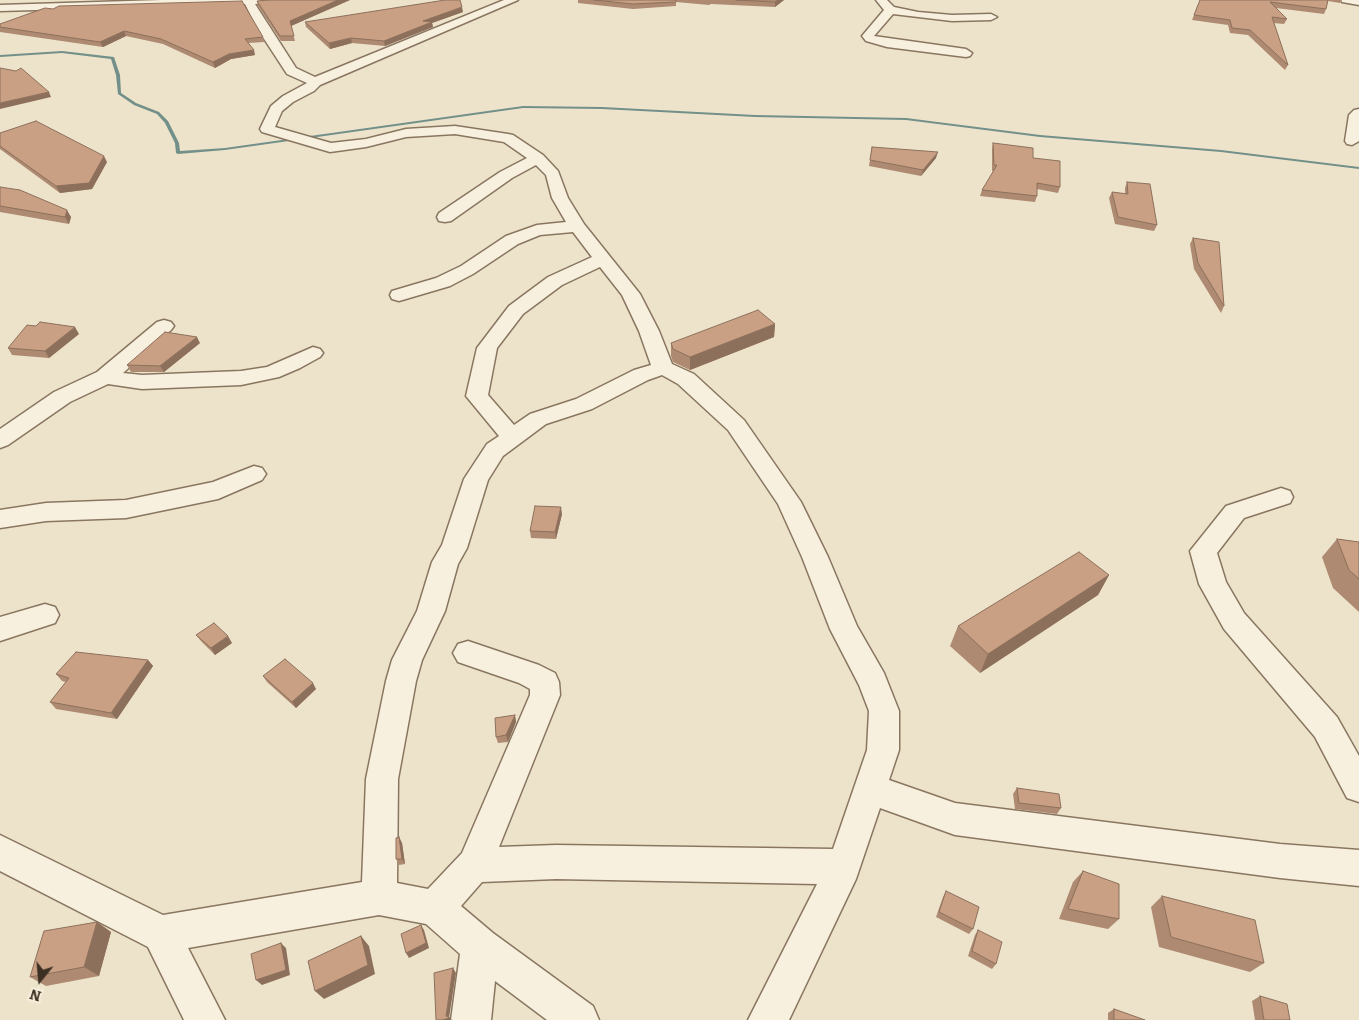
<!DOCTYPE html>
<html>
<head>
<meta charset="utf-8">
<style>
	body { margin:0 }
	#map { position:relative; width:1359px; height:1020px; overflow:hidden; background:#ede3cb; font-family:Bitter,serif }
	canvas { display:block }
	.north { position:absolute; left:15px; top:955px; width:50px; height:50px; -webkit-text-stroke:4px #f5edda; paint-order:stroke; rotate:197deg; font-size:14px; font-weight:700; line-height:20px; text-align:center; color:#3b2e22 }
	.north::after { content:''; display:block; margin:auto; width:18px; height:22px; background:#3b2e22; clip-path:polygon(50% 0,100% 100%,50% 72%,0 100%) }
</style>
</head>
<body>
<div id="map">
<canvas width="1359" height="1020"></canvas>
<div class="north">N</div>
</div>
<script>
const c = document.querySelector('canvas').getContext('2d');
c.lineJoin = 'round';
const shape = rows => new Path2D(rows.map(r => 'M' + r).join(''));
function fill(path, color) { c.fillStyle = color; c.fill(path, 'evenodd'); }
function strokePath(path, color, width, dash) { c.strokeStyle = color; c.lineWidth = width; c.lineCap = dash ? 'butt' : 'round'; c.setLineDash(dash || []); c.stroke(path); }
fill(shape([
	[62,51,114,57,120,75,121,93,136,103,159,112,168,121,179,143,180,151,225,148,523,106,602,107,755,115,906,118,1040,135,1221,150,1359,167,1359,169,1221,152,1040,137,906,120,755,117,602,109,523,108,225,150,178,154,176,153,175,143,165,123,157,114,134,105,118,94,116,75,111,59,62,53,0,57,0,55,62,51]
]), '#729089');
const street = shape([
	[162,0,276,0,271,3,255,4,296,68,315,77,504,0,518,0,320,85,314,91,293,102,282,111,275,127,331,143,366,139,406,129,455,126,508,134,513,135,543,155,558,171,568,198,584,224,640,294,659,331,672,364,694,374,744,420,801,502,828,557,857,626,884,673,899,711,899,750,889,780,955,803,1280,844,1359,850,1359,886,1280,878,955,835,880,808,856,879,789,1020,748,1020,817,884,556,879,482,882,461,906,493,933,593,1006,599,1020,547,1020,495,981,491,1020,451,1020,460,954,426,924,379,915,188,948,225,1020,184,1020,148,947,0,871,0,835,163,915,362,882,366,779,386,681,392,660,417,611,432,562,442,545,464,479,487,444,499,436,466,396,477,348,509,306,548,277,592,257,573,232,540,235,518,244,473,274,450,286,399,301,392,299,390,295,392,291,436,278,461,266,506,236,537,225,566,222,552,198,546,175,536,165,512,178,451,221,445,222,439,221,437,217,439,213,500,172,527,158,504,142,455,134,406,137,366,147,330,152,262,132,260,129,271,106,283,96,307,83,287,74,257,28,245,4,0,11,0,5,162,0],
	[600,267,622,295,639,331,651,365,634,370,576,399,530,414,514,425,488,395,497,348,523,314,562,285,600,267],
	[662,375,678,384,728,430,778,504,802,557,830,629,859,685,869,711,867,750,833,849,556,845,499,847,560,695,559,682,555,673,539,665,468,641,458,644,453,653,458,662,519,683,530,689,530,695,462,853,428,889,397,883,398,779,416,681,422,660,445,611,458,564,467,548,488,480,503,456,546,424,592,409,648,380,662,375],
	[876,0,887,0,894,7,918,12,952,15,991,14,997,17,991,20,952,21,893,14,874,36,966,49,972,53,970,56,966,57,887,47,866,41,862,36,884,10,876,0],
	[1341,0,1359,0,1359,5,1342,2,1341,0],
	[1359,109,1359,141,1352,145,1347,144,1345,141,1349,115,1354,110,1359,109],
	[164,320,171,322,174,326,171,330,123,373,142,375,241,371,267,367,313,347,320,349,323,353,320,357,300,368,279,377,241,385,142,389,108,384,70,402,8,445,0,448,0,429,54,392,97,372,157,322,164,320],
	[254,466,262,468,266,474,262,480,218,499,126,518,46,521,0,528,0,510,46,503,126,500,213,482,254,466],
	[1281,488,1290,491,1293,497,1290,503,1244,518,1217,553,1226,582,1244,613,1337,717,1359,756,1359,802,1347,798,1315,737,1224,629,1199,584,1190,551,1226,506,1281,488],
	[45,604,55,607,59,615,55,623,0,641,0,617,45,604]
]);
strokePath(street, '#897660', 3);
fill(street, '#f8f0de');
fill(shape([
	[269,0,350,0,291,26,295,41,281,41,258,6,257,1],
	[578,0,784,0,775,7,711,4,709,5,676,2,676,6,633,9,578,3],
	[1200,0,1342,0,1340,3,1328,1,1326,9,1324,14,1276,8,1287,19,1284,24,1273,23,1288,65,1285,70,1248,35,1230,33,1228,25,1192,20],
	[463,12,432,23,433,27,385,46,352,43,330,49,306,27,305,22],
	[0,24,263,37,264,42,248,43,255,55,231,59,215,68,163,44,126,36,103,47,0,32],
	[0,133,107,162,92,189,60,193,0,149],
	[993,143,1033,158,1060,187,1058,193,1037,189,1037,196,1035,202,980,196,982,190,994,171,992,171,992,149],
	[872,147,936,158,921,176,869,166],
	[1127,182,1157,225,1154,231,1115,224,1109,198,1112,192,1125,194,1125,188],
	[0,187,71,217,69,224,0,212],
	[1193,238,1224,306,1221,313,1194,269,1190,244],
	[775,324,774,337,690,370,673,362,671,356,671,343],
	[79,334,49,358,12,355,8,348],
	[200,343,164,372,131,372,127,365],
	[562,514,556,539,531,538,530,531],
	[1337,539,1359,542,1359,612,1333,588,1322,557],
	[1109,575,1098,595,980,673,950,646,958,626],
	[196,635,232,643,215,655,201,641],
	[148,660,153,666,117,719,56,709,50,702,66,682,62,681,56,674],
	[263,676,316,689,296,708,267,682],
	[515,715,516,722,508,742,498,743,496,737],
	[1017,788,1061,808,1057,814,1015,809,1013,794],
	[399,837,402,843,405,864,399,865,396,859],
	[1083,871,1119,919,1108,929,1059,919,1073,882],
	[946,891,973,929,969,934,936,917,943,897],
	[1162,896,1264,963,1250,972,1159,947,1151,907],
	[97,922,111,932,99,976,46,986,30,977],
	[978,930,996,964,992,969,968,956,975,935],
	[1260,996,1290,1020,1255,1020,1252,1001],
	[1114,1009,1145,1020,1108,1020,1108,1013]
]), '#ad8a71');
fill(shape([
	[338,0,350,0,291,26,290,21],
	[778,0,784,0,775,7,775,2],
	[462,7,463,12,432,23,433,27,385,46,384,41,423,21],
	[124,31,126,36,103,47,100,42],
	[351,38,352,43,330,49,329,43],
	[254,50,255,55,231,59,215,68,213,62,229,54],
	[49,92,51,97,0,109,0,103],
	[938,152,936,158,921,176,923,170],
	[104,156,107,162,92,189,60,193,56,186],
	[67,210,71,217,69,224,65,217],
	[775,324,774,337,690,370,690,357],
	[75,327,79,334,49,358,45,351],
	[197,337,200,343,164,372,160,366],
	[561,507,562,514,556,539,555,532],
	[1109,575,1098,595,980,673,988,654],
	[228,636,232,643,215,655,211,648],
	[148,660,153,666,117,719,111,713],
	[313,683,316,689,296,708,292,702],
	[515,716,516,722,508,742,506,735],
	[399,837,402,843,405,864,402,859],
	[97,922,111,932,99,976,84,967],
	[421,925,424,930,429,948,409,958,406,953],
	[361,936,369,946,375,974,324,999,315,991],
	[281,943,286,948,290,975,262,985,256,980],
	[453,968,456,973,449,1018,450,1018,452,1020,442,1020,446,1016]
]), '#8d705c');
const building = shape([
	[269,0,338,0,290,21,294,36,280,36,257,1,269,0],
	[445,0,460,0,462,7,423,21,432,22,384,41,351,38,329,43,305,22,445,0],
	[594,0,676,0,676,2,633,4,594,0],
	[736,0,778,0,775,2,736,0],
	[1200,0,1328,0,1326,9,1270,2,1287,19,1272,17,1288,65,1250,30,1232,28,1230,20,1194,15,1200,0],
	[242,1,263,37,245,39,254,50,229,54,213,62,161,39,124,31,100,42,0,27,0,24,45,8,53,9,59,6,242,1],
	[0,68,16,71,21,68,49,92,0,103,0,68],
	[36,121,104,156,89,183,56,186,0,146,0,133,36,121],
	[993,143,1033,148,1033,158,1060,161,1060,187,1037,183,1037,196,982,190,997,165,994,165,993,143],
	[872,147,938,152,923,170,870,160,872,147],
	[1127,182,1150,184,1157,225,1118,217,1112,192,1128,194,1127,182],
	[0,187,20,190,67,210,65,217,0,206,0,187],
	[1193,238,1219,242,1224,306,1198,263,1193,238],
	[758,310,775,324,690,357,673,349,671,343,758,310],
	[40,322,75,327,45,351,8,348,27,325,36,326,40,322],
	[165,332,197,337,160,366,127,365,165,332],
	[535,506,561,507,555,532,530,531,535,506],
	[1337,539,1359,542,1359,579,1349,570,1337,539],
	[1079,552,1109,575,988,654,958,626,1079,552],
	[214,623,228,636,211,648,196,635,214,623],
	[76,652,148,660,111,713,50,702,69,678,56,674,76,652],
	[285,659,313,683,292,702,263,676,285,659],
	[515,715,506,735,496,737,495,718,515,715],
	[1017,788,1059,794,1061,808,1019,803,1017,788],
	[399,837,402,859,396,859,396,838,399,837],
	[1083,871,1119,884,1119,919,1068,909,1083,871],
	[946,891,979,907,973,929,939,912,946,891],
	[1162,896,1255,920,1264,963,1171,937,1162,896],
	[97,922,84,967,30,977,44,931,97,922],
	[421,925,426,943,406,953,401,934,421,925],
	[978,930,1002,942,996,964,972,951,978,930],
	[361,936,368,965,315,991,308,961,361,936],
	[281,943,286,970,256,980,251,954,281,943],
	[453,968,446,1016,450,1018,442,1020,436,1020,434,973,453,968],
	[1260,996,1287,1004,1290,1020,1264,1020,1260,996],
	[1114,1009,1145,1020,1114,1020,1114,1009]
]);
fill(building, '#c9a083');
strokePath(building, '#8d705c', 1);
</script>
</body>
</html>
